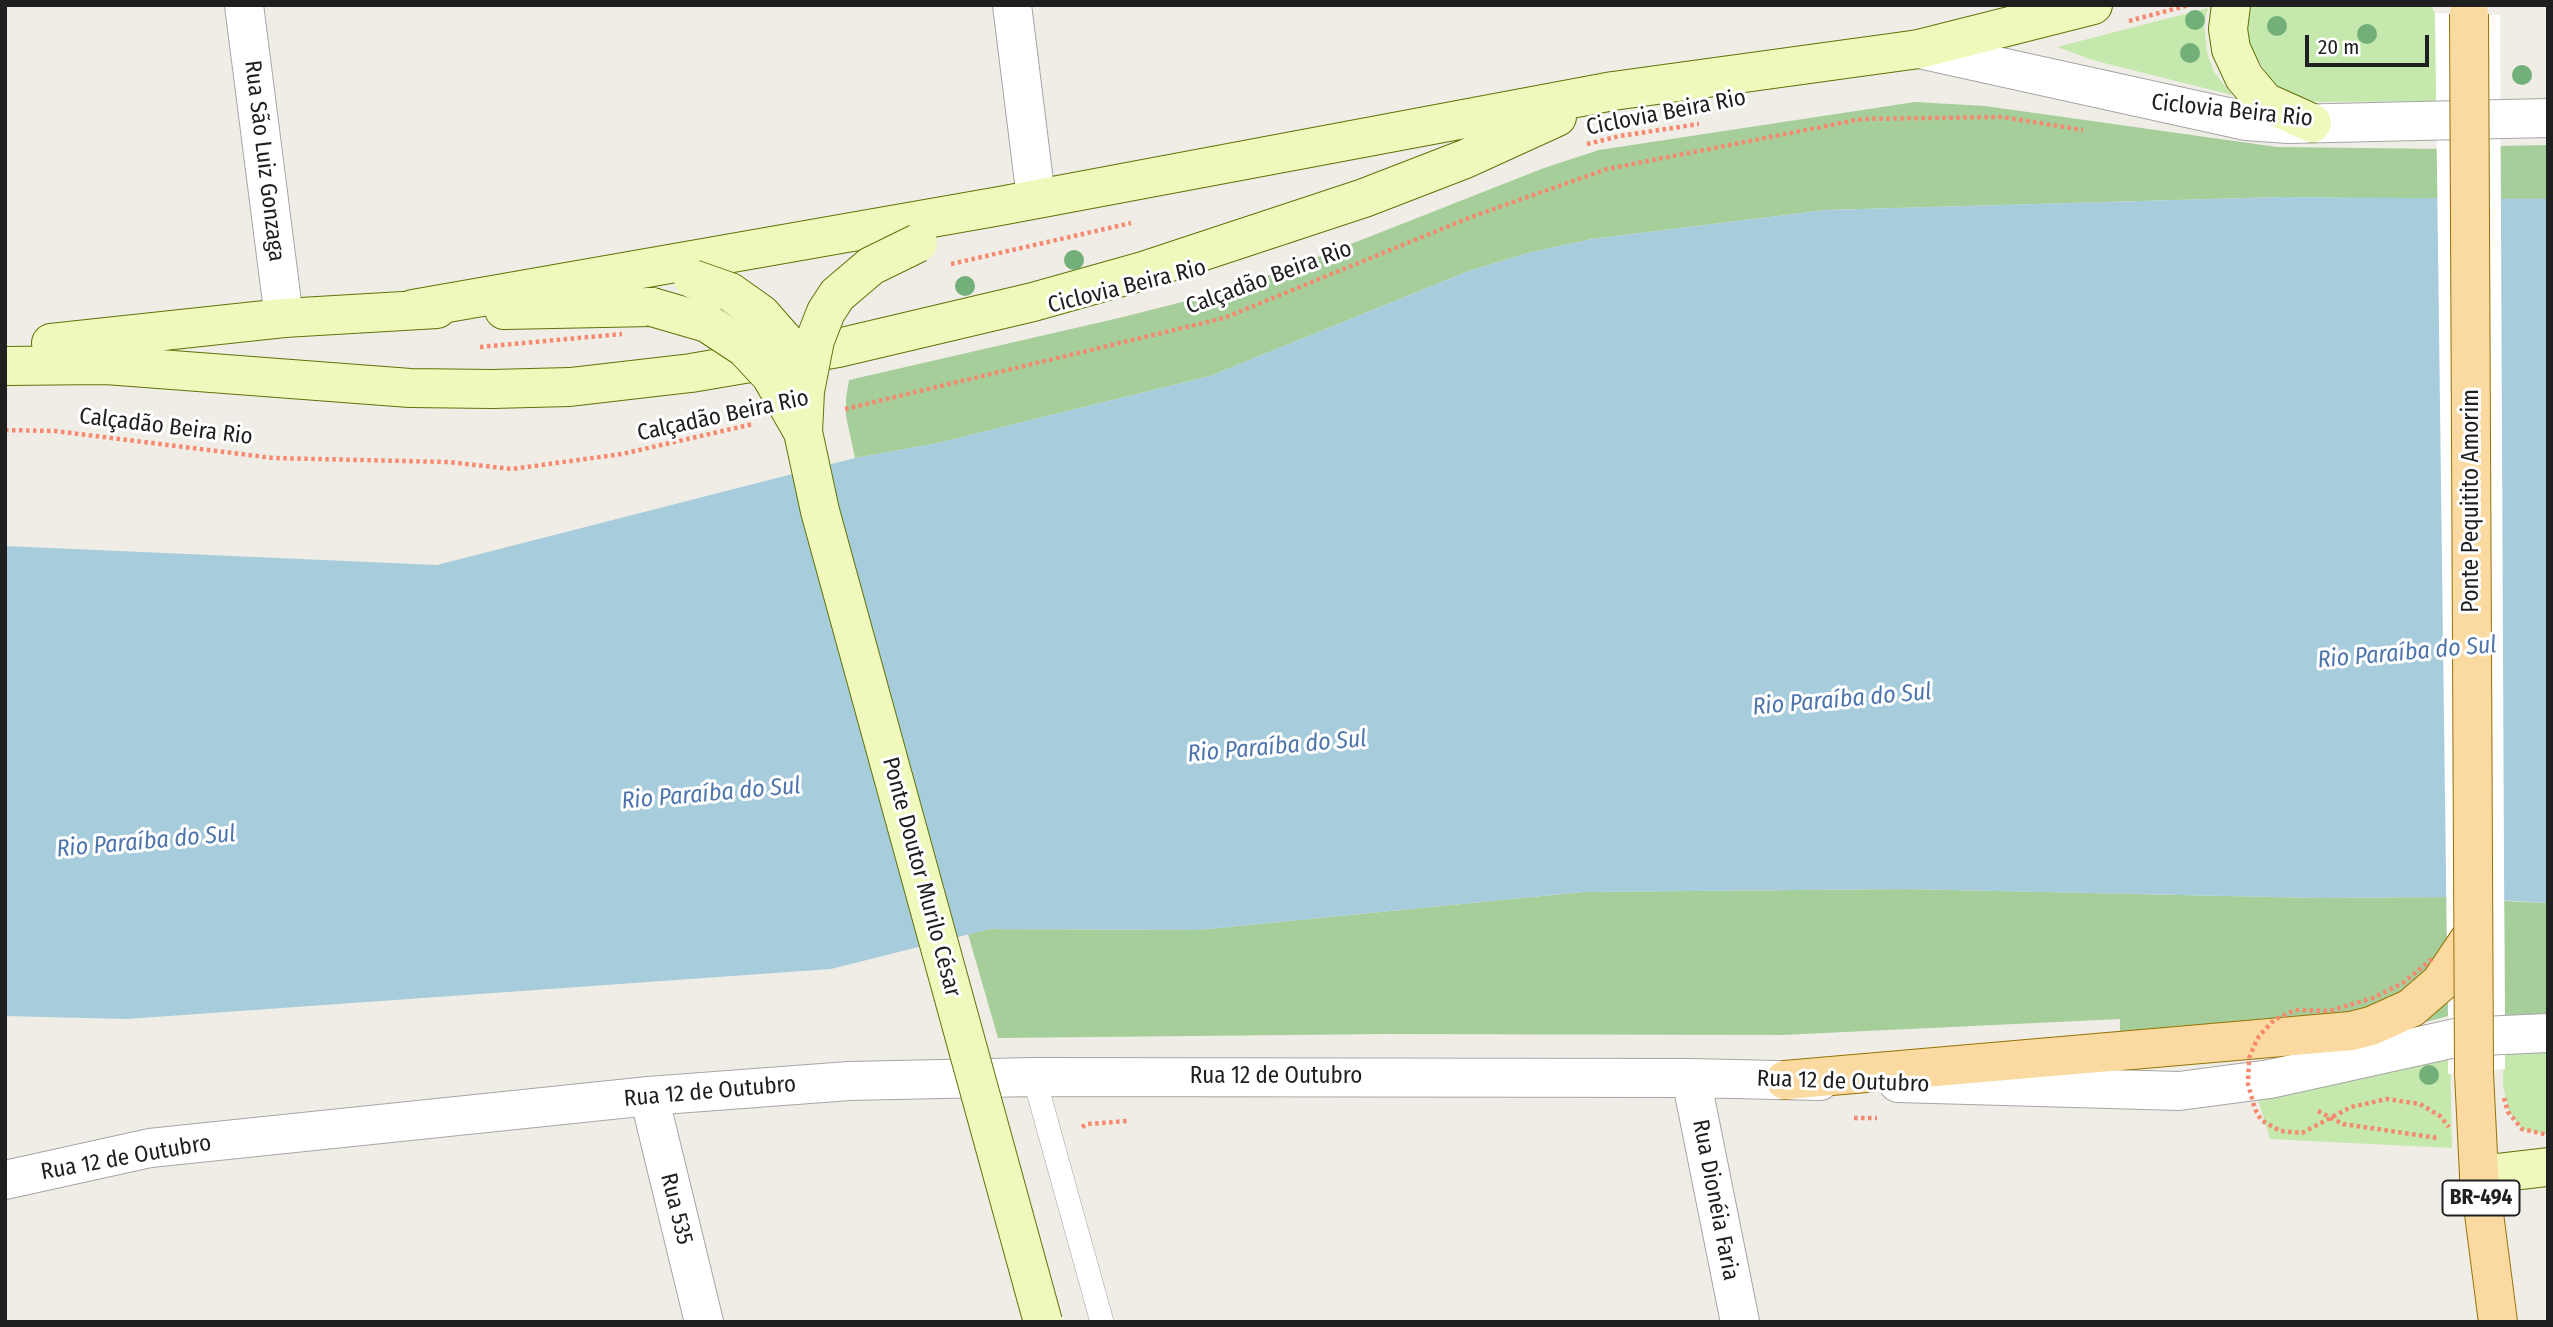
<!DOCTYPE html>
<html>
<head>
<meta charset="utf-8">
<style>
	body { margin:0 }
	#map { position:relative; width:2553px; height:1327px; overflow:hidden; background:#efede5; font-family:"Fira Sans Condensed",sans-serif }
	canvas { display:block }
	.frame { position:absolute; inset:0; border:7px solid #1f1f1f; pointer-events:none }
	.scale { position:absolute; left:2305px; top:35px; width:124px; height:32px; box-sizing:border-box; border:4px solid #1f1f1f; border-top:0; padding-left:9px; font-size:21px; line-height:24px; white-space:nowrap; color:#1f1f1f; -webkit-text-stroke:5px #fff; paint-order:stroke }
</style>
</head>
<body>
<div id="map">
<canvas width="2553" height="1327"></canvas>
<div class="frame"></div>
<div class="scale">20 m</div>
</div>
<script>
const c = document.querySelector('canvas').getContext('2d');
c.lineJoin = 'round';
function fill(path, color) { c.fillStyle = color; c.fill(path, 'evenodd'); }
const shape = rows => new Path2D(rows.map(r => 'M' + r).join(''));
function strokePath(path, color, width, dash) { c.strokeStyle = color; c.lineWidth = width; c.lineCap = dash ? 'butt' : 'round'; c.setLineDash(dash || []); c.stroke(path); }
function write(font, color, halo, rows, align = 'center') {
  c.font = font + ' "Fira Sans Condensed",sans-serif'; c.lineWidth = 6; c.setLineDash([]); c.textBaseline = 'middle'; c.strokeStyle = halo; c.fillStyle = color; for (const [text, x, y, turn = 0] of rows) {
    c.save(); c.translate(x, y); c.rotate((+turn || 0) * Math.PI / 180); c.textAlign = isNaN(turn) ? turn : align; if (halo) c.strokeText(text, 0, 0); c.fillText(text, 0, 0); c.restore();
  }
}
fill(shape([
	[2248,5,2431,5,2440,26,2442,101,2321,102,2305,100,2279,89,2269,78,2251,47,2246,31],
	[2208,8,2204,23,2207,52,2214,72,2232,95,2096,61,2057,47],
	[2548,1050,2548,1134,2544,1134,2522,1129,2509,1112,2503,1085,2504,1052],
	[2450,1055,2452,1148,2270,1139,2257,1096]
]), '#c5e8ad');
fill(shape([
	[1915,102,1985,106,2277,147,2446,149,2445,199,2281,197,1826,210,1592,239,1528,253,1469,271,1210,376,938,443,855,458,846,416,846,398,849,380,1119,318,1210,295,1290,268,1544,168,1599,150],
	[2548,145,2548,199,2496,200,2496,146],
	[1906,889,2319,898,2447,897,2448,1016,2396,1030,2120,1064,2120,1019,1782,1035,1385,1034,998,1038,968,934,990,929,1198,930,1583,892],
	[2504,901,2548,903,2548,1014,2505,1015]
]), '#a6ce9b');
fill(shape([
	[2281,197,2548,199,2548,903,2447,897,2319,898,1906,889,1583,892,1198,930,990,929,831,969,127,1019,5,1016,5,546,437,565,855,458,938,443,1210,376,1469,271,1528,253,1592,239,1826,210]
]), '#a7ccdc');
fill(shape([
	[2435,13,2500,15,2505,1069,2448,1074,2448,999,2433,1011,2339,1020,2391,1003,2447,955]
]), '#fff');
const lane = shape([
	[1034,1077,1102,1322]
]);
const street = shape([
	[244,5,284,318],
	[1012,5,1036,198],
	[1919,49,2246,121,2289,124,2548,118],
	[1691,1078,1740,1322],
	[1898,1083,2179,1091,2270,1079,2460,1037,2548,1033],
	[649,1096,704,1322],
	[5,1180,150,1148,649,1096,849,1081,1034,1077,1691,1078,1820,1081]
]);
const secondary = shape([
	[2231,5,2228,29,2231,49,2244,77,2265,102,2312,123],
	[413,309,1000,206,1613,91,1919,49,2093,5],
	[504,310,652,307],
	[51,343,284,318,437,309],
	[5,366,106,365,410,388,492,389,570,387,691,373,838,348,1033,302,1143,271,1364,198,1465,159,1557,117],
	[2479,1175,2548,1167]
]);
const primary = shape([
	[2474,1073,2479,1175,2498,1322],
	[1785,1080,2351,1031,2371,1026,2411,1008,2440,983,2473,934]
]);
strokePath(lane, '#a6a6a6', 24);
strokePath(street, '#a6a6a6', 40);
strokePath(secondary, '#5f7408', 40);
strokePath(primary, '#967204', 40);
strokePath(shape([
	[2129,21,2189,5],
	[1587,144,1620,136,1699,124],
	[845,409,1224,318,1471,217,1607,169,1862,119,2002,117,2083,130],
	[5,430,55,431,273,458,448,462,512,469,622,454,753,424],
	[2318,1111,2343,1124,2438,1138],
	[1854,1118,1877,1118],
	[1082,1127,1087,1124,1128,1121]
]), '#f6896f', 4.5, [3.5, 3.5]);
strokePath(lane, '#fff', 23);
strokePath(street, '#fff', 38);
strokePath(secondary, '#f0f8bb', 38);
strokePath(primary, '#fadaa0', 38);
const secondaryBridge = shape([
	[693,279,730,292,761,314,790,347,807,376],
	[652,307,707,323,745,348,771,376,803,432,820,511,1043,1322],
	[803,432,805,391,815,340,826,312,837,295,871,266,918,243]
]);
const primaryBridge = shape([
	[2469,14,2474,1073]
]);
strokePath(secondaryBridge, '#5f7408', 40, []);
strokePath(primaryBridge, '#967204', 40, []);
strokePath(shape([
	[951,264,1131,223],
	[480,347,622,334],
	[2432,959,2403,983,2373,998,2329,1011,2295,1010,2274,1020,2259,1036,2254,1046,2249,1058,2248,1084,2255,1109,2261,1120,2280,1131,2302,1133,2351,1107,2387,1099,2420,1104,2440,1116,2449,1127],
	[2504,1098,2508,1112,2522,1129,2548,1135]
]), '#f6896f', 4.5, [3.5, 3.5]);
strokePath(secondaryBridge, '#f0f8bb', 38);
strokePath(primaryBridge, '#fadaa0', 38);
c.fillStyle = '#73af79';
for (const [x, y] of [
	[2195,20],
	[2277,26],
	[2367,34],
	[2190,53],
	[2522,75],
	[1074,260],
	[965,286],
	[2429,1075]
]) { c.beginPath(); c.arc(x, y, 10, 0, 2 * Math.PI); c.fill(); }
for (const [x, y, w] of [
	[2481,1198,77]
]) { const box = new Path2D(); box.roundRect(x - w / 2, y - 17.5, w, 35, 5); c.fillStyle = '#fff'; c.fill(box); strokePath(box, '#1f1f1f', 2); }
write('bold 21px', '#1f1f1f', null, [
	["BR-494",2481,1198]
]);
write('23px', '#1f1f1f', '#fff', [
	["Ciclovia Beira Rio",2232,111,6],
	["Ciclovia Beira Rio",1666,113,-11],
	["Rua São Luiz Gonzaga",264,161,83],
	["Calçadão Beira Rio",1269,278,-20],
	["Ciclovia Beira Rio",1127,287,-14],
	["Calçadão Beira Rio",723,416,-12],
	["Calçadão Beira Rio",166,427,7],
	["Ponte Pequitito Amorim",2472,501,-90],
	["Ponte Doutor Murilo César",921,877,75],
	["Rua 12 de Outubro",1276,1077],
	["Rua 12 de Outubro",1843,1082,2],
	["Rua 12 de Outubro",710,1092,-5],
	["Rua 12 de Outubro",126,1158,-10],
	["Rua Dionéia Faria",1715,1200,79],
	["Rua 535",676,1209,76]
]);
write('italic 24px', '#4d75ad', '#fff', [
	["Rio Paraíba do Sul",2407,653,-5],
	["Rio Paraíba do Sul",1842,700,-5],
	["Rio Paraíba do Sul",1277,747,-5],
	["Rio Paraíba do Sul",711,794,-5],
	["Rio Paraíba do Sul",146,842,-5]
]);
</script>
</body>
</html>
